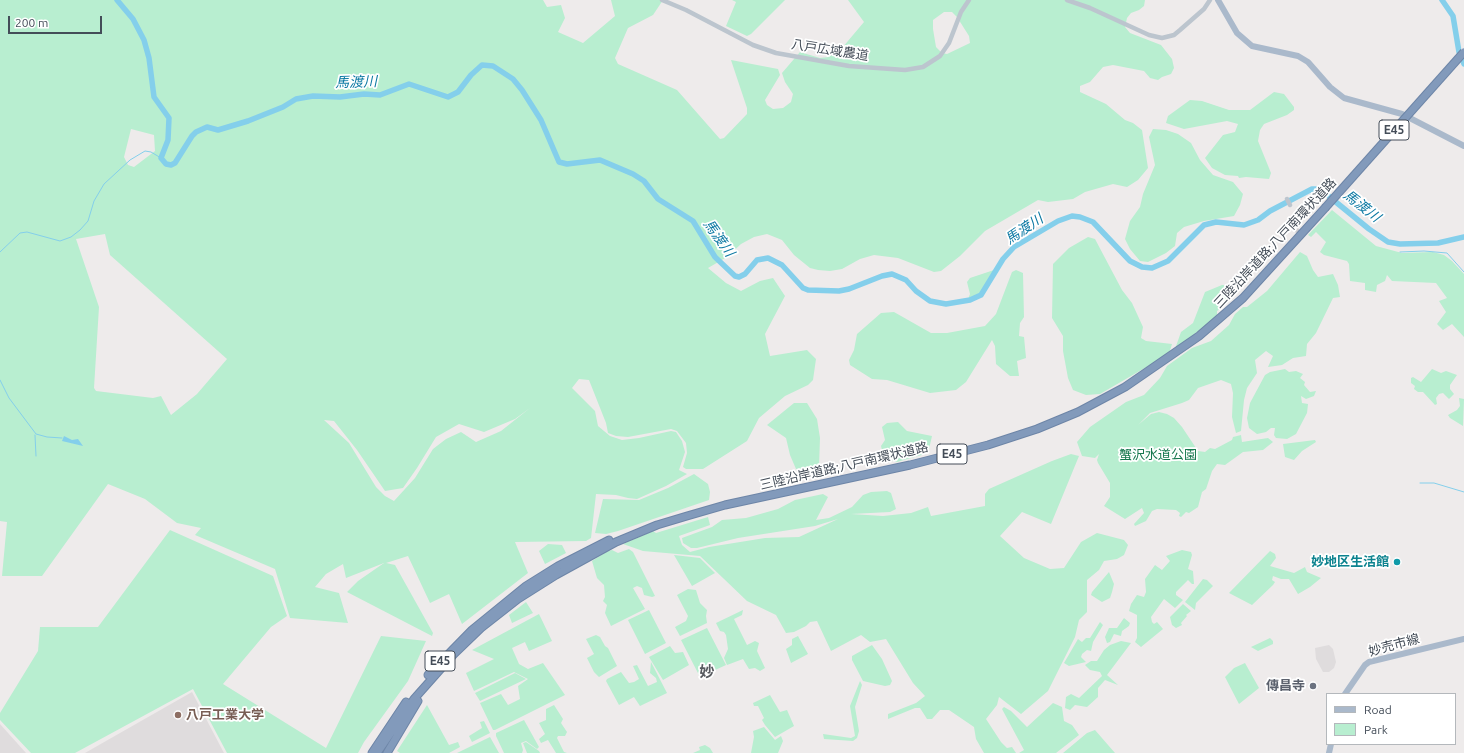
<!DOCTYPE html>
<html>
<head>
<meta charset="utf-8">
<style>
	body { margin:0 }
	#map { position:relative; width:1464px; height:753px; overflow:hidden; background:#eeebeb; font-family:Ubuntu,sans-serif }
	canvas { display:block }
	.legend { position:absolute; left:1326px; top:693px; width:130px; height:52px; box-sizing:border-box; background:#fff; border:1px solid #b4b8bc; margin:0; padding:5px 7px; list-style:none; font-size:12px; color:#444d58 }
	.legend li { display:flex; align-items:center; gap:8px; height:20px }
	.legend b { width:20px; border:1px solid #b4b8bc }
	.scale { position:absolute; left:8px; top:16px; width:94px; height:18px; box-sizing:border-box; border:2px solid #444d58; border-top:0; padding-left:5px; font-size:12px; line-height:14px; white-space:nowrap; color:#444d58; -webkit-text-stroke:3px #fff; paint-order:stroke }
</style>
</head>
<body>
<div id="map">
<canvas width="1464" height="753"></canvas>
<ul class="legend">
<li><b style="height:5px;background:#aab9cb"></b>Road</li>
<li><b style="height:11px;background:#b8eed0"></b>Park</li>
</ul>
<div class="scale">200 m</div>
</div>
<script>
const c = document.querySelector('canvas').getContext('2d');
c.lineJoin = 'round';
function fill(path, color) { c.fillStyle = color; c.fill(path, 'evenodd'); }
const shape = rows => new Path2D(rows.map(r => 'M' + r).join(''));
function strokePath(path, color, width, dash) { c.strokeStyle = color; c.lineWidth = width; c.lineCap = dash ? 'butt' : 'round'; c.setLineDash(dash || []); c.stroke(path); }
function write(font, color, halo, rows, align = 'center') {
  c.font = font + ' Ubuntu,"Noto Sans JP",sans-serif'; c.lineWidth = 3.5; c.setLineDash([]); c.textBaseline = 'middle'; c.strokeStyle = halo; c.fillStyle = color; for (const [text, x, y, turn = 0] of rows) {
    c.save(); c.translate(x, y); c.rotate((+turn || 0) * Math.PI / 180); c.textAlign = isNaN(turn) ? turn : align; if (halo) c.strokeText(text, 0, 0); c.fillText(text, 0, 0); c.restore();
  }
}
fill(shape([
	[1329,645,1333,649,1336,662,1334,668,1329,672,1323,672,1316,659,1315,648],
	[192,692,224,753,85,753,113,737],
	[0,724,26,753,0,753]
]), '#dfdcdd');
fill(shape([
	[0,0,543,0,547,7,561,5,565,18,558,32,583,43,615,16,611,0,663,0,653,15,628,28,615,58,618,64,677,90,720,139,724,138,747,114,747,108,731,60,778,69,780,75,765,100,767,105,773,109,783,108,791,102,793,94,785,82,782,73,800,52,820,58,829,57,842,48,864,22,848,0,1145,0,1144,6,1139,10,1131,13,1127,18,1125,27,1130,33,1161,45,1172,59,1174,68,1171,74,1162,77,1158,80,1150,78,1144,71,1113,65,1103,67,1090,82,1080,86,1080,92,1106,104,1125,120,1133,123,1142,130,1148,168,1138,180,1127,187,1113,184,1085,192,1073,199,1048,202,1038,200,985,231,960,256,941,271,934,272,898,258,874,255,860,259,842,269,830,271,818,270,810,268,794,255,782,240,767,234,754,237,741,244,727,257,708,268,726,283,741,291,760,281,773,278,785,296,765,334,770,356,807,350,816,359,813,380,808,385,785,396,759,418,747,441,703,469,686,469,683,467,687,453,686,443,677,431,671,429,628,437,616,436,608,433,606,423,589,380,579,379,572,388,595,411,598,426,610,436,622,440,639,438,671,431,676,432,682,441,685,452,679,470,687,474,666,486,637,499,628,498,616,495,596,494,591,538,586,541,515,542,528,573,462,624,449,594,430,603,408,556,386,563,395,565,433,633,432,636,347,592,358,581,384,563,346,578,343,564,326,574,315,587,339,593,348,623,290,618,275,569,195,535,201,528,177,523,145,499,108,484,42,576,2,576,7,522,0,521],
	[944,12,952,12,957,17,969,36,970,43,947,54,942,53,936,47,933,29,933,20],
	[131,129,154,135,155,151,134,167,128,165,124,157],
	[105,234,110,255,227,359,197,394,171,415,161,396,153,398,96,391,94,388,99,307,76,239],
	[530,408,501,431,476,442,461,432,446,439,433,449,415,478,394,501,385,496,376,487,349,443,324,420,334,421,357,450,385,491,403,488,417,468,436,437,459,424,484,432,515,419],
	[732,0,785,0,751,34,747,36,726,26,736,2],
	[1274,92,1284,94,1294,107,1294,110,1287,115,1264,124,1260,130,1258,141,1271,173,1269,179,1246,177,1239,178,1238,176,1225,175,1212,168,1205,158,1223,135,1235,132,1238,124,1227,121,1184,129,1166,123,1168,116,1190,100,1202,101,1229,110,1250,110],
	[1153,129,1166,130,1178,134,1191,143,1200,160,1213,175,1233,182,1243,194,1240,205,1234,216,1204,221,1184,227,1177,233,1175,246,1166,253,1148,262,1140,261,1130,249,1125,239,1130,221,1140,207,1143,194,1155,165,1149,137],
	[1332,210,1376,246,1402,253,1433,252,1444,255,1452,261,1464,274,1464,337,1452,324,1443,330,1437,324,1446,312,1439,301,1447,298,1436,283,1392,281,1387,275,1385,281,1377,285,1376,292,1365,290,1365,283,1350,281,1349,264,1347,261,1324,255,1320,252,1326,242,1316,232,1311,237,1308,235],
	[1088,237,1095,239,1122,290,1132,303,1143,327,1141,338,1146,341,1172,344,1169,354,1100,394,1086,395,1073,390,1068,378,1063,351,1063,336,1052,318,1053,264,1069,248],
	[1300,252,1307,256,1313,270,1318,277,1333,274,1338,285,1340,297,1333,298,1316,333,1307,344,1306,356,1293,358,1282,365,1268,367,1273,356,1266,351,1255,360,1257,373,1247,388,1244,400,1241,431,1236,433,1232,417,1233,393,1231,384,1221,380,1198,388,1189,400,1182,403,1150,413,1138,425,1151,414,1159,412,1167,414,1174,418,1182,427,1198,451,1205,452,1210,448,1215,449,1232,440,1233,437,1241,435,1242,442,1268,438,1273,442,1263,450,1243,452,1225,465,1217,464,1212,471,1206,489,1202,492,1198,507,1189,513,1186,512,1181,517,1179,516,1180,513,1176,510,1157,509,1152,511,1146,521,1135,526,1134,524,1144,513,1142,508,1125,519,1104,506,1110,497,1110,483,1098,463,1097,460,1099,454,1095,458,1082,456,1077,442,1090,427,1126,402,1144,395,1160,378,1167,366,1192,348,1211,341,1229,325,1235,314,1243,307,1247,307,1267,291],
	[994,270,980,293,968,299,970,294,967,282,970,278],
	[1016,270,1023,273,1024,317,1020,323,1019,336,1024,337,1026,358,1017,361,1019,376,1010,376,996,364,995,346,992,340,966,382,956,390,930,393,887,380,872,379,850,365,849,360,854,350,857,334,881,313,894,312,931,333,947,333,985,326,996,314,1012,272],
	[1222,285,1228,285,1230,288,1227,293,1229,296,1224,301,1223,307,1217,311,1217,315,1210,322,1175,349,1181,332,1193,323,1205,292],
	[1285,369,1289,372,1296,371,1303,374,1300,378,1305,382,1304,385,1310,392,1316,391,1314,396,1306,399,1301,396,1302,403,1308,404,1307,413,1296,434,1287,439,1276,438,1274,435,1275,428,1271,428,1266,432,1257,434,1249,428,1247,418,1250,403,1265,375,1270,372],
	[1432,369,1441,373,1446,371,1457,375,1450,385,1450,389,1454,394,1449,399,1443,393,1439,394,1436,398,1437,404,1435,405,1423,392,1418,392,1414,389,1415,386,1411,383,1411,378,1413,377,1421,382],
	[1459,398,1464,399,1463,426,1450,418,1448,415,1457,410,1460,406],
	[794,403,807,403,817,419,820,438,819,467,810,469,796,469,790,455,786,438,767,425],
	[898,422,907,431,932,436,929,449,925,454,897,462,884,458,881,446,885,440,882,427,887,423],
	[1315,440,1316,442,1302,451,1294,460,1285,457,1283,444],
	[1071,454,1079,456,1051,524,1022,512,1000,536,1024,558,1050,569,1064,568,1081,542,1097,533,1124,540,1128,545,1124,555,1117,559,1104,561,1099,570,1087,580,1087,612,1079,620,1075,637,1048,691,1021,714,999,697,997,705,986,719,1001,742,1007,748,1012,747,1016,753,984,753,976,739,974,727,949,710,940,710,932,719,927,719,920,708,915,708,888,719,888,714,916,703,925,696,913,683,886,639,870,642,861,635,831,651,817,621,810,622,806,626,794,632,786,633,776,615,747,601,700,556,643,551,623,544,653,531,656,533,708,517,710,525,679,536,682,545,690,552,709,547,765,538,799,537,838,519,815,526,738,538,697,548,691,548,683,543,682,538,712,527,722,520,746,518,778,509,795,500,823,494,828,497,816,520,829,518,852,507,863,495,871,492,887,491,891,493,896,509,890,512,851,514,883,516,911,513,928,507,931,516,985,506,985,494,989,489,1052,461],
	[694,474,708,484,710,492,709,500,618,531,606,534,595,533,603,499,639,500,668,488],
	[170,530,273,576,287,616,271,627,223,684,326,748,381,636,426,641,408,681,364,742,358,753,227,753,193,689,75,753,31,753,0,720,0,713,38,651,40,627,98,627],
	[548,544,562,545,566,553,545,564,539,551],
	[629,549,633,552,655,596,652,597,644,595,642,588,637,586,633,588,645,609,611,626,605,613,607,605,603,601,605,597,604,585,597,578,592,561,606,552,612,550,618,553],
	[1182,550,1191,552,1192,555,1188,569,1193,571,1194,584,1192,584,1188,580,1176,592,1176,595,1183,600,1175,608,1164,599,1151,617,1152,622,1154,624,1157,622,1163,629,1141,647,1135,642,1137,638,1137,615,1129,611,1131,604,1137,595,1144,597,1146,592,1145,579,1155,565,1162,570,1170,561,1166,556],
	[1270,551,1275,554,1276,558,1270,566,1294,573,1305,567,1307,572,1321,578,1310,587,1298,594,1289,579,1281,579,1273,576,1272,580,1275,582,1273,585,1252,605,1229,593],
	[674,555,700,558,715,573,692,586],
	[1109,572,1114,584,1112,592,1110,598,1102,602,1091,595,1092,592],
	[1203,579,1207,580,1213,586,1196,603,1195,610,1185,602],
	[688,589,696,590,700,603,707,610,706,616,707,623,680,636,675,627,686,621,688,616,677,595],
	[526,602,533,613,512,623,509,615],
	[1183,604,1191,611,1186,615,1187,616,1181,623,1182,625,1176,628,1172,625,1170,617],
	[649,610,666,643,645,654,628,620],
	[743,610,742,615,734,619,747,645,755,641,759,643,757,651,765,668,760,671,755,668,749,669,743,659,727,665,724,658,728,649,726,635,724,632,720,631,716,623],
	[539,614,552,641,529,651,525,642,512,648,519,664,528,669,543,663,565,695,495,730,493,730,480,703,501,694,508,705,520,699,518,686,528,679,514,672,474,691,466,673,494,659,472,650],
	[1124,618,1130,623,1129,626,1122,631,1121,636,1114,634,1110,642,1107,643,1105,637,1109,628,1117,628],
	[1100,622,1103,625,1093,642,1091,651,1087,650,1082,654,1081,657,1086,662,1069,666,1064,663,1078,639,1082,642,1086,638,1090,638],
	[707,628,726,665,700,677,681,640],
	[596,635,600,637,605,646,608,648,617,666,599,677,594,672,587,658,594,654,586,639],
	[798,636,808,654,791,663,786,649,792,645,792,639],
	[1270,638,1273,641,1273,644,1258,651,1251,647],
	[1121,641,1131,643,1107,675,1118,685,1105,680,1098,688,1098,697,1087,707,1075,705,1070,710,1065,708,1066,697,1071,694,1079,698,1102,676,1100,672,1090,670,1085,665,1091,661,1097,661,1104,650,1110,645],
	[872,645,882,659,892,681,890,685,885,686,863,681,852,660,852,656],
	[670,646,675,653,683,652,689,665,663,680,649,657],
	[651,662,667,693,640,706,634,697,619,705,606,681,607,679,621,672,629,683,634,682,639,679,633,666,637,665,648,686,657,682,656,678,650,673],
	[1245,663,1259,688,1239,704,1225,677,1234,668],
	[515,673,526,679,480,701,475,693],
	[860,681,862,685,855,707,859,731,857,738,853,741,824,739,823,734,851,738,855,736,850,706],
	[770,695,780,712,787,710,794,726,775,737,765,725,762,720,764,718,758,706,754,706,753,703],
	[1053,703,1062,707,1064,721,1072,725,1079,735,1056,753,1019,753,1024,750,1002,709,1004,707,1011,711,1027,727],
	[427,705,449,745,458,742,460,747,449,753,400,753,397,751],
	[554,705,563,719,561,723,567,732,565,736,558,736,557,738,564,752,567,753,556,753,548,740,541,743,539,739,545,734,539,723,546,720,546,709],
	[524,720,539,747,537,749,526,741,521,743,523,750,522,753,504,753,496,736,496,733],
	[484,721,490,733,472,742,469,736,482,728,480,722],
	[764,727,775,740,781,736,783,741,778,753,751,753,754,737,753,731],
	[1095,730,1115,753,1063,753,1087,733],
	[490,737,499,753,457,753],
	[526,742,539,751,540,753,527,753,523,743],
	[705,745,710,748,713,753,693,753,700,750,699,747]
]), '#b8eed0');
fill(shape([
	[64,436,72,440,78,439,83,446,62,441]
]), '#84cfeb');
strokePath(shape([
	[0,252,20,233,27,232,60,241,71,237,80,230,88,221,94,201,104,184,130,160,145,151,151,152,161,158],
	[1400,252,1424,251,1447,253,1464,272],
	[0,380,9,398,36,434,47,437,62,438],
	[35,435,36,456],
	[1420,483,1434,483,1464,492]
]), '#84cfeb', 1);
strokePath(shape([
	[117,0,133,19,144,40,149,58,154,97,169,118,168,140,161,158,166,164,171,165,175,163,192,136,196,132,207,127,218,130,248,121,283,107,296,99,313,96,340,97,364,94,380,95,409,84,448,97,458,92,471,75,482,65,493,66,513,79,522,90,541,120,559,162,567,164,600,160,633,174,644,181,658,199,693,221,715,257,735,276,739,277,745,274,757,260,768,258,782,265,803,288,808,290,839,291,849,289,882,276,892,274,906,280,916,291,930,301,946,304,970,300,981,295,1003,259,1014,247,1058,221,1072,216,1080,217,1093,222,1130,261,1142,267,1152,268,1168,261,1204,225,1216,222,1244,225,1258,220,1270,211,1312,189,1319,189,1326,194,1369,229,1388,242,1400,244,1438,243,1464,237],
	[1442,0,1453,16,1459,52,1464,64]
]), '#84cfeb', 5.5);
strokePath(shape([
	[1296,229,1303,239]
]), '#cccbce', 4.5, [4.5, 2]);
const highway = shape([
	[428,675,472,630,526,586,558,566,609,540],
	[372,753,406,702],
	[377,753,414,699,454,654,481,628,518,599,556,575,616,542,657,525,687,516,725,505,910,465,988,445,1037,429,1078,412,1125,387,1199,336,1243,298,1325,208],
	[387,753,418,701]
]);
strokePath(highway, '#6d85a7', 9);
strokePath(shape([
	[662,0,686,10,753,45,776,53,849,66,905,70,923,67,940,56,949,43,961,12,969,0],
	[1067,0,1090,8,1149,35,1162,38,1174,35,1180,30,1204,9,1210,0],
	[1287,199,1290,205]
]), '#bcc5ce', 4.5);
strokePath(shape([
	[1218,0,1237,33,1252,46,1298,56,1308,62,1330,87,1344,98,1402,114,1464,146],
	[1345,694,1365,665,1369,662,1464,639],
	[1329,753,1331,744]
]), '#aab9cb', 6);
strokePath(highway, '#829abb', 7);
const highwayBridge = shape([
	[1325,208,1464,52]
]);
strokePath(highwayBridge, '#6d85a7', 9, []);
strokePath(highwayBridge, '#829abb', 7);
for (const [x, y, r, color] of [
	[1397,562,4,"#0f9aa8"],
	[1313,686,4,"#6b7280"],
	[178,715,4,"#8d6e63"]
]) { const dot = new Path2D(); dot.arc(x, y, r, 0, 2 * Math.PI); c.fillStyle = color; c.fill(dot); strokePath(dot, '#fff', 1.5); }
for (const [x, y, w] of [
	[1394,130,30],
	[952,454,30],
	[440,661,30]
]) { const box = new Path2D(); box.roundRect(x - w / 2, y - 10, w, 20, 3); c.fillStyle = '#fff'; c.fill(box); strokePath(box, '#444d58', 1); }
write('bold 12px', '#444d58', null, [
	["E45",1394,130],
	["E45",952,454],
	["E45",440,661]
]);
write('13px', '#444d58', '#fff', [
	["八戸広域農道",830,50,9],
	["三陸沿岸道路;八戸南環状道路",1275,243,-47],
	["三陸沿岸道路;八戸南環状道路",844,466,-13],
	["妙売市線",1394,645,-15]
]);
write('13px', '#16784e', '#fff', [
	["蟹沢水道公園",1158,455]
]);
write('bold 13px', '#0d838f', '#fff', [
	["妙地区生活館",1389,562]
], 'right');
write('bold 13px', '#5b616d', '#fff', [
	["傳昌寺",1305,686]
], 'right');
write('bold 13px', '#785e54', '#fff', [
	["八戸工業大学",186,715]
], 'left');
write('italic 14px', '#0c79a3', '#fff', [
	["馬渡川",356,82,-2],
	["馬渡川",1362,206,38],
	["馬渡川",1024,229,-34],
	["馬渡川",719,238,54]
]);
write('bold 15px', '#585b60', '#fff', [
	["妙",707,672]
]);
</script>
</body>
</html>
